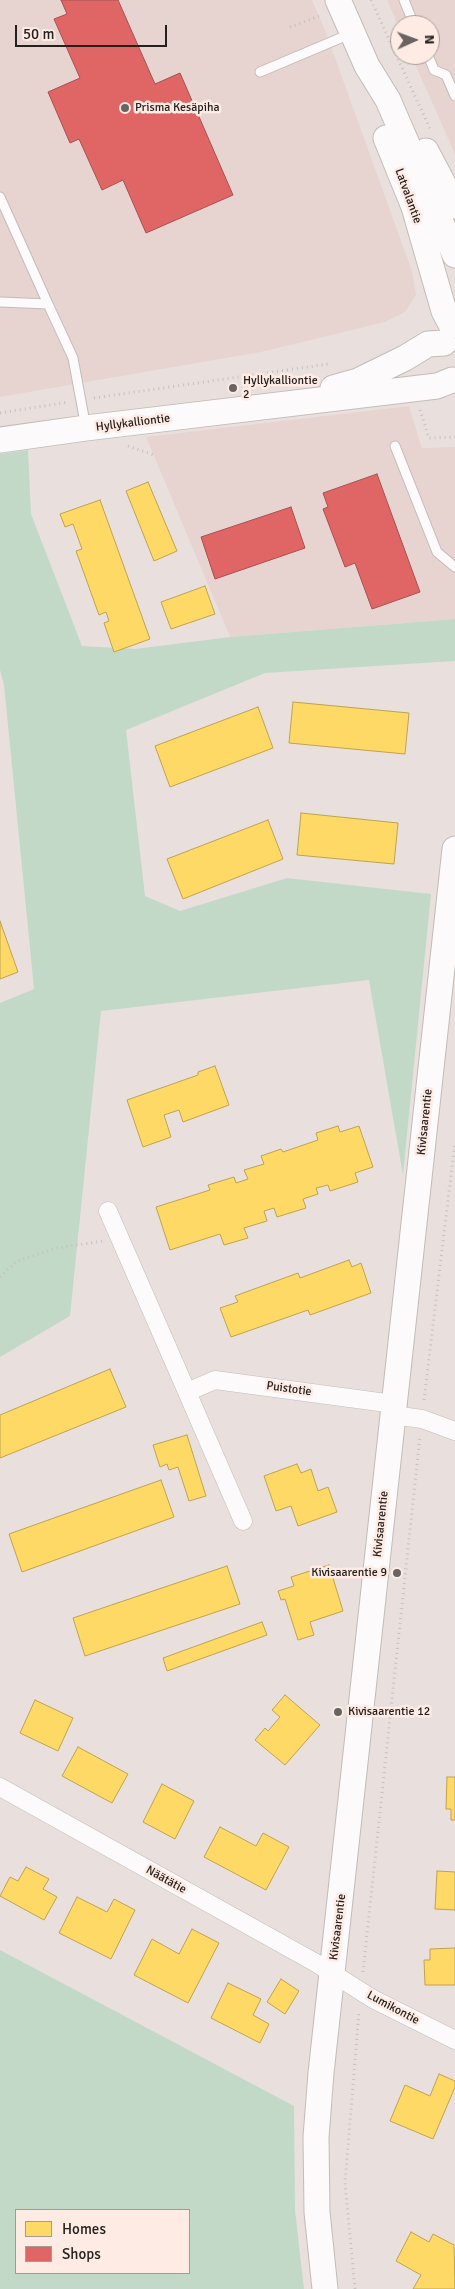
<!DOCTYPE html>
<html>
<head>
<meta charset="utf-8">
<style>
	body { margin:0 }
	#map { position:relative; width:455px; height:2289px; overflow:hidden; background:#e9e0dd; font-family:Signika,sans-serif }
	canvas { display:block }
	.legend { position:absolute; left:15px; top:2209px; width:175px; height:65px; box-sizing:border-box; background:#fdebe4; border:1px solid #a79a94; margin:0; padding:6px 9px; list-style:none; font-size:15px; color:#26201d }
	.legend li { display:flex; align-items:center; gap:10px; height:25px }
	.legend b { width:25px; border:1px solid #a79a94 }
	.north { position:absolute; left:390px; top:15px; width:50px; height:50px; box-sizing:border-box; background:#fdebe4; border:1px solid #a79a94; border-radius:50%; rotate:88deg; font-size:14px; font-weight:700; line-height:20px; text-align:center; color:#26201d }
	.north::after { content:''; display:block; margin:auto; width:18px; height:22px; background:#6a6360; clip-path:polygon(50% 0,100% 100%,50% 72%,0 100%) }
	.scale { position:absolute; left:15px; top:25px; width:152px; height:22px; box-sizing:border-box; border:2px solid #26201d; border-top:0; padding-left:6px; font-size:15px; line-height:18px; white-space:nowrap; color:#26201d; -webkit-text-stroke:4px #fdebe4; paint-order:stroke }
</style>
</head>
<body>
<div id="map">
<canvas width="455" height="2289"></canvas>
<ul class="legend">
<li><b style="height:14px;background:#ffd966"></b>Homes</li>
<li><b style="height:14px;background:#e06666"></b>Shops</li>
</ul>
<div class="north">N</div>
<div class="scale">50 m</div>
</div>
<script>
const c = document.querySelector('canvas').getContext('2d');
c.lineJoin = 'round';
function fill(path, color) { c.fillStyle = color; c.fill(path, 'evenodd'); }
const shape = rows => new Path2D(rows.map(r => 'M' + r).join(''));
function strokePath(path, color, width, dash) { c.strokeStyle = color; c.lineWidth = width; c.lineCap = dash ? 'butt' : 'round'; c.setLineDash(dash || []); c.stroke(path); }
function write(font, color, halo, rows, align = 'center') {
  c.font = font + ' Signika,sans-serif'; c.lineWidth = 5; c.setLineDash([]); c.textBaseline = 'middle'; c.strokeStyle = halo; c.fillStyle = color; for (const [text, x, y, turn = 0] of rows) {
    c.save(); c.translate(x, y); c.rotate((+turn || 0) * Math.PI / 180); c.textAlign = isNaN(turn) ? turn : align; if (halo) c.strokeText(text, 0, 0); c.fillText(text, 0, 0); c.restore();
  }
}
fill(shape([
	[0,0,312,0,325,30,412,271,416,295,405,312,385,322,261,352,0,397],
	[387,0,455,0,455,154,411,55,430,55,430,25,400,25,400,30],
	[409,406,422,448,455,447,455,619,230,637,146,437]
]), '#e7d4d1');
fill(shape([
	[28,450,31,514,82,646,135,649,230,637,455,619,455,661,265,673,126,730,145,896,180,911,287,878,431,894,403,1175,369,980,101,1011,70,1316,0,1357,0,1003,34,989,4,685,0,670,0,454],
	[0,1950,294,2106,295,2210,304,2289,0,2289],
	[189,2210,189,2273,16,2273,16,2210]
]), '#c3d9c8');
const homes = shape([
	[148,482,177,551,154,561,126,491,148,482],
	[100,500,150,639,114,652,104,623,109,621,106,612,99,615,76,551,82,549,73,524,65,527,60,514,100,500],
	[205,586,215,614,171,629,161,602,205,586],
	[293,702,409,713,405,754,289,743,293,702],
	[258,707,273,748,170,787,155,746,258,707],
	[301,813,398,823,394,864,297,855,301,813],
	[268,820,283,859,183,899,167,859,268,820],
	[0,921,18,972,0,979,0,921],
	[215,1066,229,1105,183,1122,179,1110,164,1115,171,1137,143,1147,127,1100,198,1075,198,1072,215,1066],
	[338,1126,340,1132,359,1126,373,1167,355,1173,358,1182,330,1191,328,1185,316,1188,318,1194,303,1199,306,1208,277,1217,274,1208,264,1211,267,1221,244,1228,248,1238,224,1245,220,1234,170,1250,156,1207,210,1190,208,1185,234,1177,236,1183,248,1179,244,1170,264,1164,261,1156,281,1149,283,1152,318,1140,316,1133,338,1126],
	[349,1260,352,1267,361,1263,371,1293,310,1315,308,1310,231,1337,220,1308,238,1302,235,1296,298,1273,300,1278,349,1260],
	[110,1369,126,1407,0,1458,0,1415,110,1369],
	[187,1435,206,1496,189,1501,178,1467,169,1470,167,1464,160,1467,153,1445,187,1435],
	[297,1464,301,1473,311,1469,318,1491,328,1487,337,1512,298,1526,291,1506,276,1511,264,1476,297,1464],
	[161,1480,174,1517,22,1572,9,1534,161,1480],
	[329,1565,343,1611,310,1622,314,1635,298,1640,285,1599,281,1600,278,1591,294,1586,291,1577,329,1565],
	[227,1566,240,1604,85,1656,73,1618,227,1566],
	[262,1622,267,1635,167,1671,163,1658,262,1622],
	[285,1695,320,1725,285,1765,255,1740,265,1728,268,1731,280,1717,272,1710,285,1695],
	[35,1700,73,1718,58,1751,20,1733,35,1700],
	[78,1747,128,1774,112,1803,62,1776,78,1747],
	[447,1777,455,1777,455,1820,451,1820,451,1809,446,1809,447,1777],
	[162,1784,194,1801,175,1839,143,1822,162,1784],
	[220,1827,256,1846,263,1833,289,1847,266,1890,204,1857,220,1827],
	[26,1867,49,1879,43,1889,57,1897,44,1920,0,1896,10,1877,18,1881,26,1867],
	[437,1871,455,1872,455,1910,435,1909,437,1871],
	[77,1897,107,1912,114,1899,135,1910,111,1959,59,1933,77,1897],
	[192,1929,219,1943,188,2003,134,1975,152,1939,179,1954,192,1929],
	[455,1948,455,1985,425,1985,424,1960,430,1960,430,1949,455,1948],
	[281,1979,299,1991,285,2014,267,2002,281,1979],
	[228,1983,261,1999,253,2015,269,2024,260,2043,211,2018,228,1983],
	[439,2074,455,2081,455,2087,433,2139,390,2121,405,2085,430,2096,439,2074],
	[411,2232,429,2242,433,2234,454,2245,455,2289,413,2289,421,2275,396,2261,411,2232]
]);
fill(homes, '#ffd966');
strokePath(homes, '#bea250', 1);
const shops = shape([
	[61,0,118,0,155,84,180,73,233,195,146,233,123,180,102,190,79,139,70,143,48,92,80,78,54,19,67,14,61,0],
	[377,474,420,592,372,609,355,563,345,567,323,509,328,507,323,493,377,474],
	[291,507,305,548,215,579,201,537,291,507]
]);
fill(shops, '#e06666');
strokePath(shops, '#a85150', 1);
const lane = shape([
	[404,0,414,25],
	[428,55,434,70,446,75,455,96],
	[260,72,350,34],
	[0,197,48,304],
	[0,302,48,304,73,358,86,428],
	[395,446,437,552,455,567]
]);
const street = shape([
	[108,1211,187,1392,215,1380,394,1404],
	[187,1392,243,1521],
	[393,1415,422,1419,455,1431],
	[0,1787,316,1963,373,1999,455,2040]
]);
const secondary = shape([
	[338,0,367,66,388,100,455,255],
	[386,138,414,207,444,311,452,326],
	[426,151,455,206],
	[333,388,358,381,405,358,428,344,444,343],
	[0,440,86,428,437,386,452,380],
	[325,2289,317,2212,316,2137,321,2073,455,849]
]);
strokePath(lane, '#c2bcb9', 11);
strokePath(street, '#c2bcb9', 19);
strokePath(secondary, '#c2bcb9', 27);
strokePath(shape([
	[371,0,431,131],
	[290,27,322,15],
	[94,398,328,364],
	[420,410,429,438,455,437],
	[0,413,69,402],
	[128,446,154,455],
	[0,1277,17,1261,57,1248,103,1241],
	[424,1400,455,1142],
	[363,1972,420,1436],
	[355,2289,345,2183,359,2011]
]), '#c4c1c0', 3, [1, 4]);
strokePath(lane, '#fcfafa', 9);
strokePath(street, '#fcfafa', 18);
strokePath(secondary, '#fcfafa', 25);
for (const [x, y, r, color] of [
	[125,108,5,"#6a6360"],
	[233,388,5,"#6a6360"],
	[397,1573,5,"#6a6360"],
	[338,1712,5,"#6a6360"]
]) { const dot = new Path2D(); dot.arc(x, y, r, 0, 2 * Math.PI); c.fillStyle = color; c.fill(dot); strokePath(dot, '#fdebe4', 2); }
write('12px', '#26201d', '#fdebe4', [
	["Prisma Kesäpiha",135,108],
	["Hyllykalliontie",243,381],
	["2",243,395],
	["Kivisaarentie 9",387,1573,"right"],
	["Kivisaarentie 12",348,1712]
], 'left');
write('12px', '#26201d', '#fdebe4', [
	["Latvalantie",408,196,70],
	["Hyllykalliontie",133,423,-7],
	["Kivisaarentie",425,1122,-84],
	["Puistotie",289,1389,8],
	["Kivisaarentie",381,1524,-84],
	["Näätätie",166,1880,29],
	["Kivisaarentie",338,1927,-83],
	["Lumikontie",393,2008,28]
]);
</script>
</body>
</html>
